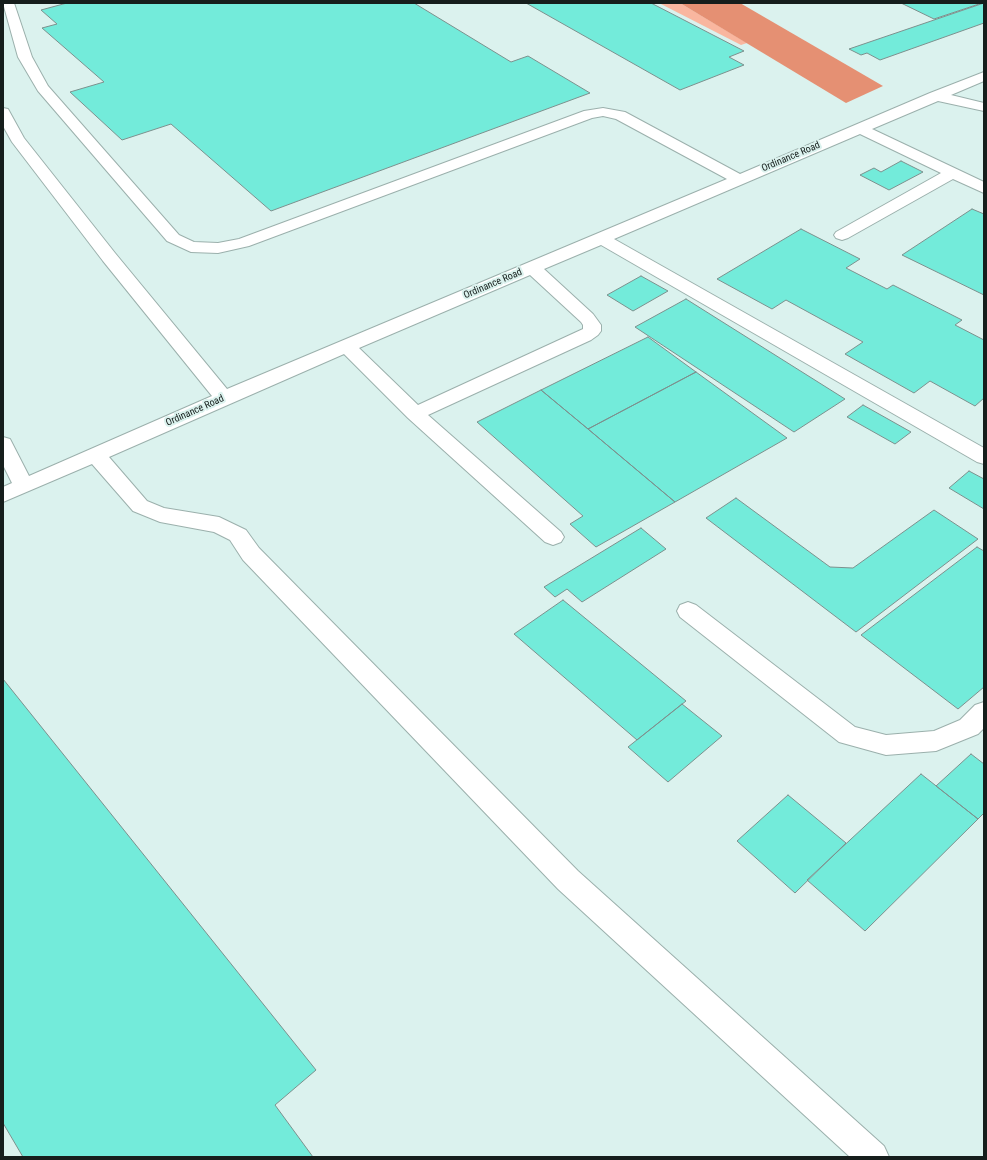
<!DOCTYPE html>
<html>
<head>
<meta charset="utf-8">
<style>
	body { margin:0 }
	#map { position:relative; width:987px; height:1160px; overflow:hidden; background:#dbf2ee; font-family:"Roboto Condensed",sans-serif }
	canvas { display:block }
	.frame { position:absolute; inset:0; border:4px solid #161e1c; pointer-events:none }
</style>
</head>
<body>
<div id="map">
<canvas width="987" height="1160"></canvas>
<div class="frame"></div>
</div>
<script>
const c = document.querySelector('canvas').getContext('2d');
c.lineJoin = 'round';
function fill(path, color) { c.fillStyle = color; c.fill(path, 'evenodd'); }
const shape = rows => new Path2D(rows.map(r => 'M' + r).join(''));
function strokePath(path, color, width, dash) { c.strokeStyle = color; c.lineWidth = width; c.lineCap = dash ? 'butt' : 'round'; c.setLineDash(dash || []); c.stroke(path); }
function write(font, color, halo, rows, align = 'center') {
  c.font = font + ' "Roboto Condensed",sans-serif'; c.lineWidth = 4; c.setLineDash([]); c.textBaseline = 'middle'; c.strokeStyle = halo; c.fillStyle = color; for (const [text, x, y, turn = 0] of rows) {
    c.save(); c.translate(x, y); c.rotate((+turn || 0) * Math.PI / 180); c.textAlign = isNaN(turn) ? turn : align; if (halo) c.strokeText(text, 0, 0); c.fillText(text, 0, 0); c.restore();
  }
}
fill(shape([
	[659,3,680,3,747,43,741,45]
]), '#f9b69f');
fill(shape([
	[680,3,740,3,883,86,846,103]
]), '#e59073');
const building = shape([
	[67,3,414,3,511,62,528,56,590,93,271,211,171,124,122,140,70,92,104,82,42,28,57,24,41,10,67,3],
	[526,3,651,3,744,51,729,57,744,65,680,90,526,3],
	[901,3,982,3,934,19,901,3],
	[984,3,984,23,880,60,867,53,861,55,849,49,984,3],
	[901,161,923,172,889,190,860,175,874,168,881,172,901,161],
	[972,209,984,214,984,295,902,255,972,209],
	[801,229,860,259,846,268,887,289,893,285,962,320,955,325,984,340,984,398,975,406,930,381,914,393,845,354,863,342,786,300,772,309,717,279,801,229],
	[641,276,668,291,633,311,607,295,641,276],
	[686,299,845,399,794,432,635,327,686,299],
	[648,337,696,372,588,429,541,390,648,337],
	[696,372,787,438,675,502,588,429,696,372],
	[541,390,588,429,675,502,596,547,570,524,583,516,477,422,541,390],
	[863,405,911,432,895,444,847,417,863,405],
	[969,471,984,479,984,509,949,488,969,471],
	[736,498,830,567,853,568,934,510,978,539,856,632,706,518,736,498],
	[641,528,666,549,582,602,567,589,555,597,544,587,641,528],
	[977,547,984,551,984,687,958,709,861,635,977,547],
	[563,600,686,701,637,740,514,634,563,600],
	[3,679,316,1070,275,1105,313,1157,23,1157,3,1123,3,679],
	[682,704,722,736,668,782,628,747,682,704],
	[971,754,984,764,984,813,978,819,936,786,971,754],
	[921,774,978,819,865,931,807,880,921,774],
	[788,795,846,843,795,893,737,841,788,795]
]);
fill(building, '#73ebda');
strokePath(building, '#7c908d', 1);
const minor = shape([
	[3,3,14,3,32,57,48,86,179,235,194,242,218,243,239,239,584,111,603,108,625,112,740,174,930,93,984,72,984,81,951,95,984,103,984,111,938,101,872,129,984,182,984,193,953,179,848,238,842,240,836,238,834,235,836,232,941,173,860,134,614,239,984,448,984,464,977,462,601,245,544,269,593,314,601,325,601,331,598,335,591,340,428,415,561,532,564,537,561,542,553,545,545,542,408,418,344,354,109,457,147,501,164,508,219,517,246,530,259,548,578,871,884,1146,889,1157,850,1157,558,889,243,560,230,540,214,532,160,522,133,511,92,464,3,502,3,487,12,483,3,465,3,437,10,439,29,476,212,396,103,261,12,142,3,126,3,108,8,109,24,138,115,253,227,389,727,179,616,119,603,116,592,118,249,246,218,253,191,252,167,241,38,91,18,57,3,3],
	[530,275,581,322,583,325,583,329,418,405,359,348,530,275],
	[688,602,696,605,855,727,886,735,934,731,960,720,975,705,984,702,984,728,978,734,936,751,886,755,839,742,680,617,677,611,680,605,688,602]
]);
strokePath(minor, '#9bb0ac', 2);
fill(minor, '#fff');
write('10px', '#161e1c', '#dbf2ee', [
	["Ordinance Road",791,157,-23],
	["Ordinance Road",493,284,-23],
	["Ordinance Road",195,411,-24]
]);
</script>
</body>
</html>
